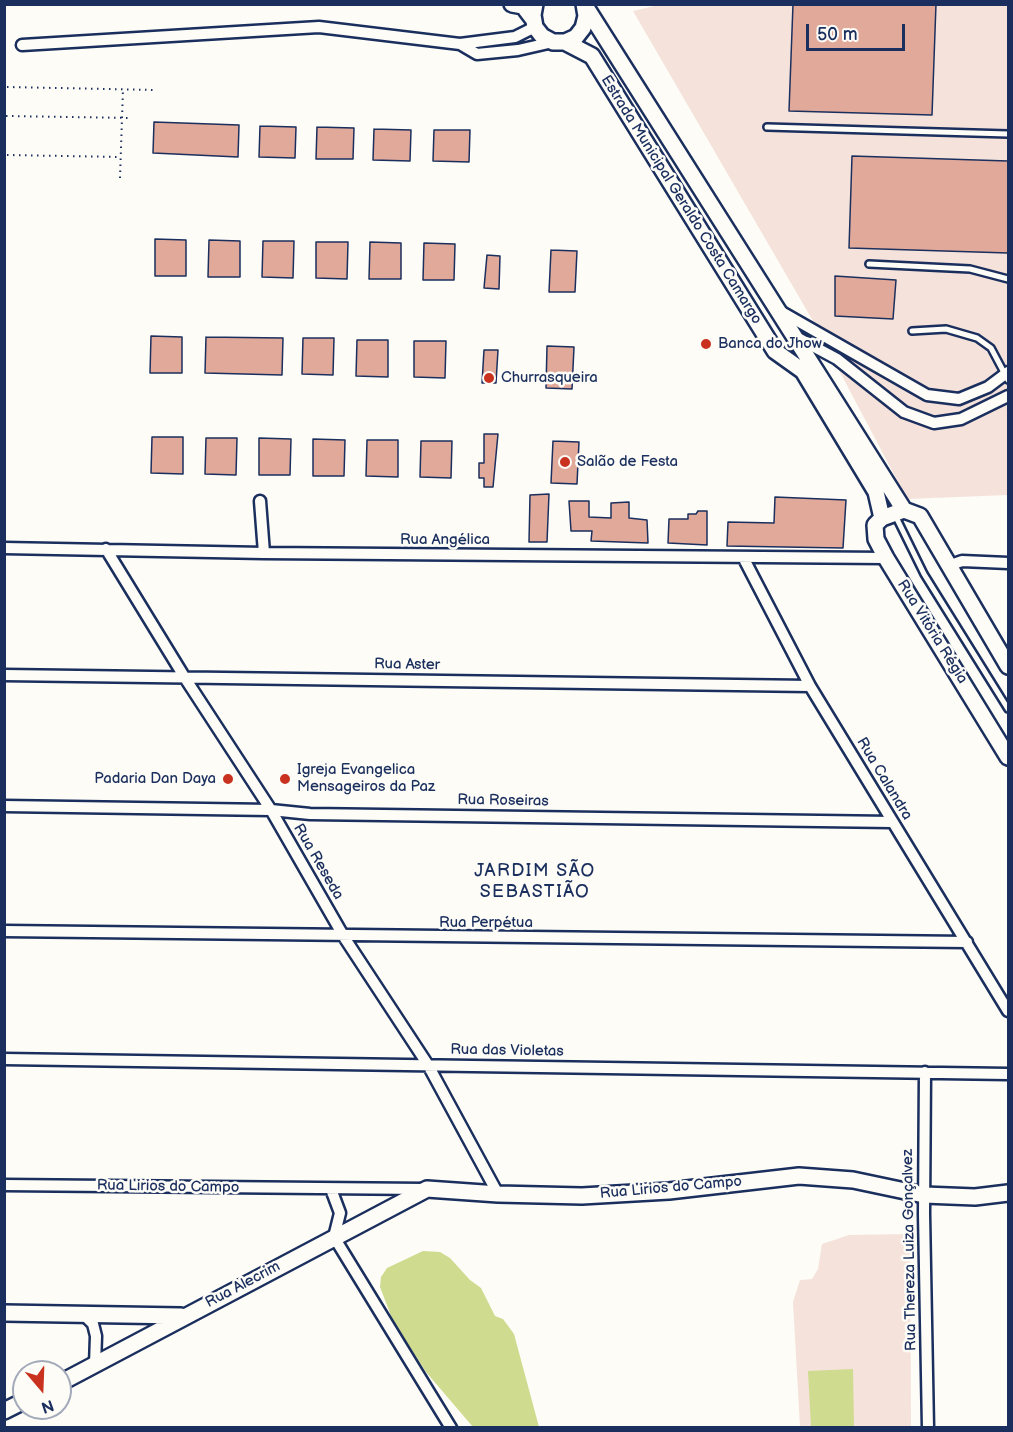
<!DOCTYPE html>
<html>
<head>
<meta charset="utf-8">
<style>
	body { margin:0 }
	#map { position:relative; width:1013px; height:1432px; overflow:hidden; background:#fdfcf7; font-family:"Balsamiq Sans",sans-serif }
	canvas { display:block }
	.frame { position:absolute; inset:0; border:6px solid #1b2f5e; pointer-events:none }
	.north { position:absolute; left:12px; top:1360px; width:60px; height:60px; box-sizing:border-box; background:#fdfcf7; border:2px solid #a3aaba; border-radius:50%; rotate:161deg; font-size:16px; font-weight:700; line-height:24px; text-align:center; color:#1b2f5e }
	.north::after { content:''; display:block; margin:auto; width:21px; height:27px; background:#c8321e; clip-path:polygon(50% 0,100% 100%,50% 72%,0 100%) }
	.scale { position:absolute; left:806px; top:24px; width:99px; height:27px; box-sizing:border-box; border:3px solid #1b2f5e; border-top:0; padding-left:8px; font-size:18px; line-height:21px; white-space:nowrap; color:#1b2f5e; -webkit-text-stroke:4px #fdfcf7; paint-order:stroke }
</style>
</head>
<body>
<div id="map">
<canvas width="1013" height="1432"></canvas>
<div class="frame"></div>
<div class="north">N</div>
<div class="scale">50 m</div>
</div>
<script>
const c = document.querySelector('canvas').getContext('2d');
c.lineJoin = 'round';
function fill(path, color) { c.fillStyle = color; c.fill(path, 'evenodd'); }
const shape = rows => new Path2D(rows.map(r => 'M' + r).join(''));
function strokePath(path, color, width, dash) { c.strokeStyle = color; c.lineWidth = width; c.lineCap = dash ? 'butt' : 'round'; c.setLineDash(dash || []); c.stroke(path); }
function write(font, color, halo, rows, align = 'center') {
  c.font = font + ' "Balsamiq Sans",sans-serif'; c.lineWidth = 5; c.setLineDash([]); c.textBaseline = 'middle'; c.strokeStyle = halo; c.fillStyle = color; for (const [text, x, y, turn = 0] of rows) {
    c.save(); c.translate(x, y); c.rotate((+turn || 0) * Math.PI / 180); c.textAlign = isNaN(turn) ? turn : align; if (halo) c.strokeText(text, 0, 0); c.fillText(text, 0, 0); c.restore();
  }
}
fill(shape([
	[663,4,1008,5,1008,495,907,499,813,321,633,11],
	[910,1234,911,1427,800,1427,793,1302,800,1280,812,1279,818,1269,822,1244,849,1235]
]), '#f5e3db');
fill(shape([
	[423,1251,440,1252,450,1258,470,1280,481,1288,495,1316,503,1319,514,1334,539,1427,473,1427,426,1372,393,1321,380,1287,381,1277,387,1268],
	[853,1369,854,1427,811,1427,808,1371]
]), '#cfdb8e');
const building = shape([
	[793,4,936,4,932,115,789,111,793,4],
	[154,122,239,125,238,157,153,153,154,122],
	[260,126,296,127,295,158,259,157,260,126],
	[317,127,354,128,353,159,316,159,317,127],
	[374,129,411,130,410,161,373,160,374,129],
	[434,130,470,130,469,162,433,161,434,130],
	[852,156,1008,161,1008,253,849,248,852,156],
	[155,239,186,240,186,276,155,276,155,239],
	[209,240,240,241,240,277,208,277,209,240],
	[263,241,294,241,293,278,262,277,263,241],
	[316,242,348,242,347,279,316,278,316,242],
	[370,242,401,243,401,279,369,279,370,242],
	[424,243,455,244,454,280,423,280,424,243],
	[551,250,577,251,575,292,549,292,551,250],
	[487,255,500,256,499,289,484,288,487,255],
	[835,276,896,280,893,319,835,316,835,276],
	[151,336,182,337,182,373,150,373,151,336],
	[206,337,283,338,282,375,205,373,206,337],
	[303,338,334,338,333,375,302,374,303,338],
	[357,340,388,340,388,377,356,376,357,340],
	[414,341,446,341,445,378,414,377,414,341],
	[547,346,574,347,572,389,546,388,547,346],
	[484,350,498,350,496,383,482,383,484,350],
	[484,434,498,434,493,487,484,487,484,478,479,478,479,463,484,463,484,434],
	[152,437,183,437,183,474,151,473,152,437],
	[206,438,237,438,236,475,205,474,206,438],
	[259,438,291,439,290,475,259,475,259,438],
	[313,439,345,440,344,476,313,476,313,439],
	[367,440,398,440,398,477,366,476,367,440],
	[421,441,452,441,451,478,420,477,421,441],
	[553,441,579,442,577,484,551,483,553,441],
	[549,494,547,542,529,542,530,495,549,494],
	[775,497,846,500,843,548,727,546,728,522,774,523,775,497],
	[569,501,589,501,589,517,611,518,611,503,629,502,629,518,647,520,648,543,591,541,592,531,571,531,569,501],
	[698,511,707,511,707,545,668,543,669,519,688,519,688,514,696,514,698,511]
]);
fill(building, '#e1a999');
strokePath(building, '#1b2f5e', 1.5);
const lane = shape([
	[767,127,1008,134],
	[869,264,970,269,1008,279],
	[912,331,946,329,977,338,991,348,1008,380],
	[895,515,924,574,1008,709]
]);
const street = shape([
	[460,44,477,54,518,50,553,42],
	[22,45,319,27,460,44,515,37,535,27],
	[780,311,927,395,959,399,988,387,1008,372],
	[796,337,837,359,904,412,934,423,961,419,1008,396],
	[260,501,264,553],
	[4,548,264,553,886,558],
	[106,549,185,678,271,810,344,937,428,1065,498,1194],
	[743,557,810,686,1008,1011],
	[948,566,962,561,1008,563],
	[4,675,810,686],
	[4,806,271,810,310,814,892,822],
	[4,931,967,942],
	[4,1059,1008,1074],
	[925,1072,924,1214,928,1428],
	[4,1185,424,1189],
	[331,1189,340,1213,334,1237,451,1428],
	[83,1314,93,1324,96,1336,95,1365]
]);
const secondary = shape([
	[512,4,523,6,533,19],
	[535,4,533,15,535,27,542,36,553,42,565,42,576,37,583,28,586,16,584,4],
	[584,4,904,510],
	[565,42,592,56,775,351,803,371,876,492,882,518],
	[1008,666,920,516,904,510,882,518,875,525,876,539,886,558,1008,757],
	[4,1313,181,1316],
	[60,1383,427,1189,498,1194,582,1196,669,1191,799,1176,853,1180,924,1195,975,1197,1008,1193],
	[4,1411,24,1401]
]);
strokePath(lane, '#1b2f5e', 10);
strokePath(street, '#1b2f5e', 15);
strokePath(secondary, '#1b2f5e', 20);
strokePath(shape([
	[7,87,156,90],
	[6,116,132,118],
	[7,155,121,157],
	[120,178,123,89]
]), '#1b2f5e', 2, [1.5, 4.5]);
strokePath(lane, '#fdfcf7', 5);
strokePath(street, '#fdfcf7', 10);
strokePath(secondary, '#fdfcf7', 15);
for (const [x, y, r, color] of [
	[706,344,6,"#c8321e"],
	[489,378,6,"#c8321e"],
	[565,462,6,"#c8321e"],
	[228,779,6,"#c8321e"],
	[285,779,6,"#c8321e"]
]) { const dot = new Path2D(); dot.arc(x, y, r, 0, 2 * Math.PI); c.fillStyle = color; c.fill(dot); strokePath(dot, '#fdfcf7', 2); }
write('15px', '#1b2f5e', '#fdfcf7', [
	["Estrada Municipal Geraldo Costa Camargo",681,200,58],
	["Rua Angélica",445,540],
	["Rua Vitória Régia",932,632,58],
	["Rua Aster",407,665,1],
	["Rua Calandra",884,779,59],
	["Rua Roseiras",503,801,1],
	["Rua Reseda",318,862,60],
	["Rua Perpétua",486,923],
	["Rua das Violetas",507,1051,1],
	["Rua Lirios do Campo",168,1187,1],
	["Rua Lirios do Campo",671,1188,-5],
	["Rua Thereza Luiza Gonçalvez",910,1250,-91],
	["Rua Alecrim",243,1285,-28]
]);
write('15px', '#1b2f5e', '#fdfcf7', [
	["Banca do Jhow",718,344],
	["Churrasqueira",501,378],
	["Salão de Festa",577,462],
	["Igreja Evangelica",297,770],
	["Mensageiros da Paz",297,787],
	["Padaria Dan Daya",216,779,"right"]
], 'left');
c.letterSpacing = '1.5px';
write('18px', '#1b2f5e', '#fdfcf7', [
	["JARDIM SÃO",535,871],
	["SEBASTIÃO",535,892]
]);
c.letterSpacing = '0px';
</script>
</body>
</html>
